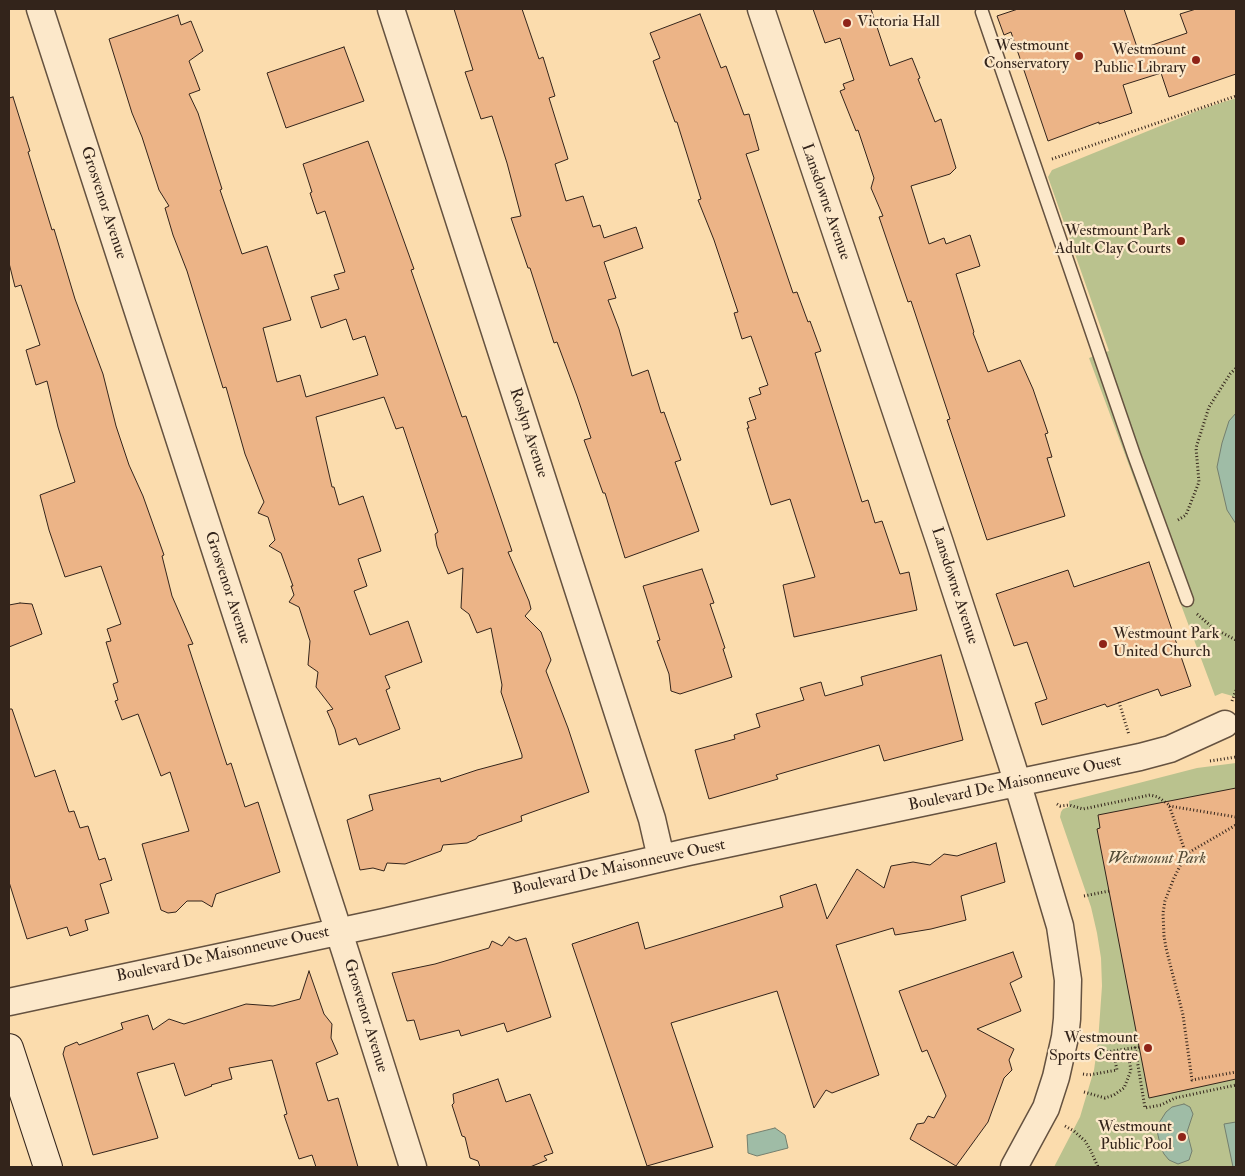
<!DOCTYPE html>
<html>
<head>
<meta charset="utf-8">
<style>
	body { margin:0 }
	#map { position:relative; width:1245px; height:1176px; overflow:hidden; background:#fbdcad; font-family:"IM FELL Double Pica",serif }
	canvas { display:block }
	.frame { position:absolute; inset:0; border:10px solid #33241b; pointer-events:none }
</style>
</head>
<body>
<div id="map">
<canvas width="1245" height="1176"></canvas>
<div class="frame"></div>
</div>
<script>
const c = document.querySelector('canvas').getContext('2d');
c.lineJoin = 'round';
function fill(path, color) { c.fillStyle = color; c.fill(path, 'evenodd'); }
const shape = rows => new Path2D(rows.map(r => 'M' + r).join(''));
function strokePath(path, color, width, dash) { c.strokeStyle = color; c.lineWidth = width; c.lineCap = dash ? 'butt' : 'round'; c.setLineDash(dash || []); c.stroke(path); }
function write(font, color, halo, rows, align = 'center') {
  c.font = font + ' "IM FELL Double Pica",serif'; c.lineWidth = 4.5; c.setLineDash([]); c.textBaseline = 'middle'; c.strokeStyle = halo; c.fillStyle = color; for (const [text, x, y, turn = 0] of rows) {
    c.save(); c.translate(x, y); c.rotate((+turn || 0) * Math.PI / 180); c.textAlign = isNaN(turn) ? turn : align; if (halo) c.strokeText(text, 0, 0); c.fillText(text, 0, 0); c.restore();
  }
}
fill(shape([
	[1236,98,1236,697,1222,693,1215,696,1089,358,1109,351,1048,177,1052,170,1202,109],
	[1236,763,1236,1167,1054,1167,1080,1117,1094,1070,1098,1042,1102,986,1101,958,1097,933,1091,907,1060,817,1061,812,1063,809,1069,807,1069,801,1197,768]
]), '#bac28e');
const water = shape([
	[1236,413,1236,524,1227,510,1217,467,1222,443,1229,421,1236,413],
	[1184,1104,1190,1107,1193,1114,1187,1132,1192,1151,1189,1160,1178,1164,1169,1160,1164,1154,1161,1148,1157,1131,1159,1123,1166,1112,1172,1107,1184,1104],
	[1236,1122,1236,1167,1233,1167,1224,1124,1236,1122],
	[775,1128,785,1135,788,1148,757,1156,748,1153,747,1135,775,1128]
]);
fill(water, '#9fbca6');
strokePath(water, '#747f6e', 1);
const building = shape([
	[454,9,522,9,539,59,543,57,555,96,549,98,568,159,555,164,566,201,583,196,593,227,600,225,604,238,636,227,643,248,604,262,616,298,608,300,619,329,632,376,648,370,661,413,664,412,681,460,675,462,699,531,625,558,605,493,603,493,584,440,591,438,577,396,557,342,554,343,530,268,528,268,511,218,521,216,507,163,492,116,481,119,465,72,473,70,454,9],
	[813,9,871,9,890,66,912,58,920,78,918,79,935,122,941,119,956,168,950,174,911,186,929,244,944,238,946,244,970,235,980,266,956,274,974,332,973,333,988,372,1020,360,1033,389,1048,433,1045,434,1052,457,1047,458,1065,516,987,540,947,420,950,419,911,301,908,302,879,217,883,216,871,188,874,178,858,130,856,131,840,91,845,89,843,84,854,80,840,38,825,43,813,9],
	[1018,9,1124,9,1138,50,1187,33,1180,14,1196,9,1236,9,1236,74,1169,97,1161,73,1123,85,1132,113,1099,124,1099,122,1048,141,1011,32,1004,35,997,16,1018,9],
	[700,14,721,68,726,66,744,115,749,114,759,150,746,154,793,293,797,292,808,322,810,321,821,351,815,353,862,502,868,500,875,523,882,521,900,574,909,572,917,610,794,637,783,585,815,577,790,499,771,505,747,428,749,428,747,422,756,419,749,398,761,394,759,388,768,385,751,336,742,339,734,313,738,312,714,240,698,200,701,199,677,122,675,122,653,61,660,58,650,33,700,14],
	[178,15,181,25,191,21,203,51,189,61,200,90,189,94,198,113,222,189,220,190,242,254,267,246,291,320,263,328,277,382,300,375,306,397,378,375,365,336,353,340,346,319,321,328,311,297,339,289,334,275,345,272,325,211,317,214,310,193,312,192,303,164,368,141,414,269,411,270,462,417,466,416,512,551,508,552,529,601,531,609,525,616,541,632,551,660,546,671,568,728,589,792,521,816,522,821,478,836,476,839,467,843,443,845,441,851,405,864,387,863,384,871,373,868,360,870,347,820,373,810,369,795,440,778,441,782,477,770,522,758,522,755,501,692,502,685,491,628,477,633,469,614,461,608,463,568,448,574,437,546,435,534,438,532,403,427,396,429,384,397,316,417,332,487,334,487,339,505,363,496,381,551,358,559,367,586,354,591,370,635,408,621,422,662,385,676,390,688,386,690,400,729,359,745,356,738,339,745,335,729,327,711,333,709,316,687,318,672,308,665,310,641,299,607,289,602,294,595,291,586,293,586,281,553,269,546,275,540,268,517,258,513,264,502,245,454,226,387,223,388,187,271,173,235,165,208,169,206,159,190,142,137,132,113,109,39,178,15],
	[344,47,364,101,286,128,267,73,344,47],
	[13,97,30,151,28,152,52,230,54,229,75,299,103,374,116,426,129,465,143,496,164,555,162,556,172,596,193,644,188,645,227,765,231,763,245,807,258,802,280,872,216,894,212,907,202,901,187,901,176,912,168,913,161,910,142,844,189,831,170,772,161,776,138,714,122,720,115,701,118,700,113,684,118,682,106,642,111,641,107,629,121,624,101,566,65,577,49,530,40,495,75,482,58,427,47,381,36,385,26,350,40,345,21,285,15,287,9,263,9,98,13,97],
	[1149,562,1191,686,1161,696,1158,689,1107,707,1105,704,1042,725,1035,703,1047,699,1027,642,1014,646,996,594,1068,570,1074,587,1149,562],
	[702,569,714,603,710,604,725,648,723,649,732,677,680,694,671,691,669,674,657,641,660,640,643,586,702,569],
	[20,603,32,604,42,634,9,647,9,605,20,603],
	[941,655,963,740,884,761,879,745,776,775,778,779,709,799,695,750,735,739,734,735,760,727,756,714,804,700,800,688,821,682,825,696,863,685,861,677,941,655],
	[9,709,12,709,35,777,55,770,69,812,74,811,80,828,88,826,99,860,105,858,112,880,100,884,109,913,85,920,88,930,70,936,67,927,27,939,9,882,9,709],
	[1236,788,1236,1079,1149,1098,1097,829,1100,828,1098,815,1236,788],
	[996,843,1005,882,961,896,966,920,931,929,895,935,893,928,836,945,879,1075,832,1093,826,1090,814,1108,777,991,671,1023,713,1147,647,1166,572,944,638,922,645,949,783,907,780,896,816,884,827,919,857,869,884,888,891,866,913,862,930,865,944,854,957,856,996,843],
	[509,937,516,941,526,938,551,1017,507,1032,504,1023,461,1036,459,1030,420,1040,414,1020,407,1021,392,973,435,964,489,948,492,941,502,946,509,937],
	[1013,952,1022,977,1010,983,1021,1011,977,1029,1014,1049,1009,1060,1012,1070,1004,1078,988,1122,956,1166,910,1139,917,1124,924,1123,928,1116,934,1118,946,1096,927,1050,922,1052,899,991,1013,952],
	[309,971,324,1014,332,1024,331,1038,338,1054,316,1063,328,1101,338,1098,358,1167,316,1167,312,1155,299,1159,284,1115,287,1114,272,1060,229,1068,232,1079,211,1085,212,1086,185,1096,174,1063,137,1073,158,1138,93,1155,63,1054,65,1047,77,1042,79,1045,123,1029,121,1023,148,1015,153,1030,169,1019,184,1024,246,1004,273,1006,300,999,309,971],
	[498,1079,506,1102,530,1094,553,1153,544,1156,547,1160,530,1167,480,1167,478,1161,470,1158,465,1137,462,1136,452,1105,454,1103,453,1094,498,1079]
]);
fill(building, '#ecb487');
strokePath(building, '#33241b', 1);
const lane = shape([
	[982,12,1134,455,1187,600]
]);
const street = shape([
	[40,9,346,954,413,1167],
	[391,9,652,819,661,858],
	[761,9,940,543,1012,765,1060,926,1068,980,1067,1019,1065,1037,1056,1077,1046,1108,1014,1167],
	[9,1002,384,922,688,852,1140,757,1170,749,1225,724]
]);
const secondary = shape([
	[9,1048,48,1167]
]);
strokePath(lane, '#655240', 15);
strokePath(street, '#655240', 29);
strokePath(secondary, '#33241b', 30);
strokePath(shape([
	[1052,159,1236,96],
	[1178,520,1186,515,1199,482,1196,448,1209,407,1230,374,1236,368],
	[1197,614,1213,628,1236,640],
	[1232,701,1236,690],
	[1119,702,1129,735],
	[1210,761,1236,757],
	[1057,804,1060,806,1069,805,1083,809,1150,795,1158,797,1169,805,1186,854,1174,878,1165,901,1163,913,1164,936,1166,948,1183,1015,1192,1080,1236,1072],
	[1169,806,1236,817],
	[1186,854,1236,825],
	[1084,896,1109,891],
	[1135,1047,1145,1108,1161,1105,1175,1098,1236,1085],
	[1093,1054,1139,1047],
	[1083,1074,1089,1075,1117,1070,1113,1051],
	[1084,1092,1105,1098,1114,1095,1124,1088,1131,1070,1127,1049],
	[1065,1126,1074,1131,1085,1141,1091,1151,1098,1167]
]), '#33241b', 3, [1, 2.5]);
strokePath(lane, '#fce8ca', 12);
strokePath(street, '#fce8ca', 26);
strokePath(secondary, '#fce8ca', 28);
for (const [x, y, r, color] of [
	[847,23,5,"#8f2418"],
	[1079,56,5,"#8f2418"],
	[1196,60,5,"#8f2418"],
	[1181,241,5,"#8f2418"],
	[1103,644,5,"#8f2418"],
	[1148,1048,5,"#8f2418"],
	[1182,1137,5,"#8f2418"]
]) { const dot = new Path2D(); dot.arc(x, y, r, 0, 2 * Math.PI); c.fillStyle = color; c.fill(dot); strokePath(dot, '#fce8ca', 2); }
write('16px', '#33241b', '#fce8ca', [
	["Victoria Hall",857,23,"left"],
	["Westmount",1069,47],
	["Conservatory",1069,65],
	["Westmount",1186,51],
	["Public Library",1186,69],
	["Westmount Park",1171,232],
	["Adult Clay Courts",1171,250],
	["Westmount Park",1113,635,"left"],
	["United Church",1113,653,"left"],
	["Westmount",1138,1039],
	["Sports Centre",1138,1057],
	["Westmount",1172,1128],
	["Public Pool",1172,1146]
], 'right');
write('16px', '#33241b', '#fce8ca', [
	["Lansdowne Avenue",825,202,71],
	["Grosvenor Avenue",103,203,72],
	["Roslyn Avenue",528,433,72],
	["Lansdowne Avenue",954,586,72],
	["Grosvenor Avenue",227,588,72],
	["Boulevard De Maisonneuve Ouest",1015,784,-12],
	["Boulevard De Maisonneuve Ouest",619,868,-12],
	["Boulevard De Maisonneuve Ouest",223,955,-12],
	["Grosvenor Avenue",365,1016,73]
]);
write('italic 16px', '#554c38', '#fce8ca', [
	["Westmount Park",1157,860]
]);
</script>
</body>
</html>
